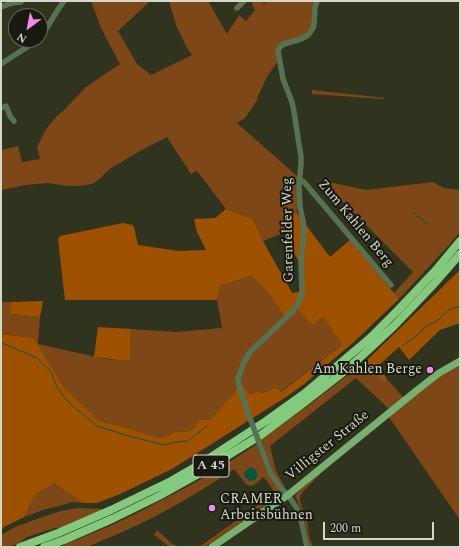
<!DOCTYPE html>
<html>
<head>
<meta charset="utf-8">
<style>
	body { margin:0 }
	#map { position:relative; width:461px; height:548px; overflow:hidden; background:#30331d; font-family:Spectral,serif }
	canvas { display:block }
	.frame { position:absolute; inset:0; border:2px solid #d5d7ca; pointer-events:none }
	.north { position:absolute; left:8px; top:8px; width:40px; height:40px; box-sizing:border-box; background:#181a10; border:1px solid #64665a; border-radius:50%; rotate:212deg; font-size:11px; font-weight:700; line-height:16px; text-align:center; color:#d5d7ca }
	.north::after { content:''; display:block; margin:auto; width:14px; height:18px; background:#f689ed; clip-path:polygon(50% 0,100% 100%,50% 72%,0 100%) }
	.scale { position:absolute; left:323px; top:522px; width:111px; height:18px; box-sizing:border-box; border:2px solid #d5d7ca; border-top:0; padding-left:5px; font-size:12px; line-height:14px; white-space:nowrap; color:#d5d7ca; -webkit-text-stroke:3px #181a10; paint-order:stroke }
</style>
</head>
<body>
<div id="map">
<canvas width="461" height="548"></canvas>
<div class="frame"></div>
<div class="north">N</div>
<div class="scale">200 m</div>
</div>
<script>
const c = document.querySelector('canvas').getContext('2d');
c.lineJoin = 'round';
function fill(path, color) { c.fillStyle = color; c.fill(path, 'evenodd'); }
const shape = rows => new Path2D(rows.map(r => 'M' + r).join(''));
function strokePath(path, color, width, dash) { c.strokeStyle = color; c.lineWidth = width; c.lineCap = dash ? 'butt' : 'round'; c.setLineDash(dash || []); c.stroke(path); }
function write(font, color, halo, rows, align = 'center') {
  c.font = font + ' Spectral,serif'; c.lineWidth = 4; c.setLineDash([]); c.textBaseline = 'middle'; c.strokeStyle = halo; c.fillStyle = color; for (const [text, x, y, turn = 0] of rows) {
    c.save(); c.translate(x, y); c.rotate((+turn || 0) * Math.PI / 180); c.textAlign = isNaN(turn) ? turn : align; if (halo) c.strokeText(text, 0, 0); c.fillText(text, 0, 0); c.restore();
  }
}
fill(shape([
	[91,1,143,1,149,2,118,31,137,64,151,75,192,55,187,48,176,25,169,1,208,1,227,34,239,15,246,21,255,10,252,4,252,1,262,1,264,4,267,1,316,1,312,28,303,36,283,42,278,61,268,75,257,98,258,99,245,118,237,123,297,176,297,213,278,222,283,233,263,241,253,219,226,209,197,171,191,174,167,137,140,151,111,168,97,181,92,184,78,186,67,186,48,183,36,184,25,185,1,190,1,150,18,146,22,162,40,159,37,147,46,129,56,117,63,111,86,87,120,64,101,28],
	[312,90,385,98,383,99,312,94],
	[329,182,366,190,433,182,444,188,460,190,460,232,449,245,399,299,394,293,413,272,338,197],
	[251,276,266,290,285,317,245,355,239,368,237,373,237,386,234,394,209,420,198,420,195,427,190,431,174,432,168,436,161,438,155,437,124,427,99,421,63,386,34,338,1,334,1,302,11,302,10,314,40,317,38,344,105,359,119,360,130,360,131,329,176,332,222,328,217,300,220,286],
	[298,307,323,315,342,345,280,392,276,387,264,393,257,392,250,394,247,391,243,386,241,386,240,380,247,359],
	[361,365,366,371,370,368,385,381,387,379,404,398,389,409,356,378,270,446,276,471,286,489,275,477,261,440,305,408],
	[459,365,460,366,460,520,389,417,441,375],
	[257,444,265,466,271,477,282,493,278,497,205,547,199,547,275,493,264,477,254,485,250,486,246,484,234,469,208,486,183,501,158,515,127,530,87,547,59,547,110,526,145,509,187,487,220,468],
	[326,468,301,494,300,497,300,501,307,520,309,536,313,547,310,547,303,513,295,496,297,493],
	[54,483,83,503,72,502,66,504,43,510,24,517,35,495],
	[77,508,105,509,59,528,55,528,27,537,17,544,8,547,1,547,1,535,15,527,48,515,61,511],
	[157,530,171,543,179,547,170,547,154,535]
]), '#7e4718');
fill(shape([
	[226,209,253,219,263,241,292,293,303,291,302,268,278,222,297,213,330,257,350,240,399,299,355,341,303,385,286,397,172,469,120,494,97,503,83,503,54,483,35,495,24,517,4,527,1,531,1,334,34,338,63,386,99,421,124,427,155,437,161,438,168,436,174,432,190,431,195,427,198,420,209,420,234,394,237,386,243,386,247,391,250,394,257,392,264,393,276,387,281,392,342,345,323,316,312,325,301,313,298,307,285,317,266,290,251,276,220,286,217,300,65,300,58,239,60,236,123,223,132,225,134,227,138,245,179,251,206,250,197,232,194,219,215,218],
	[460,270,460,323,440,330,409,360,399,347,378,366,387,379,385,382,370,368,367,370,363,364],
	[43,301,40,317,10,314,11,302],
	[98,327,131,329,130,360,119,360,94,357]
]), '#9e5200');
fill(shape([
	[249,468,254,468,257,472,257,476,256,479,251,481,249,481,243,474]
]), '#065543');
strokePath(shape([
	[414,213,429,225],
	[2,343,37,358,51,372,57,387,68,402,97,426,125,435,164,445,176,442,188,441,207,426],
	[403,345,419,334,425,327,438,320,449,310,460,306]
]), '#065543', 1);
strokePath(shape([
	[1,7,12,3,21,2],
	[237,8,244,1],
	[40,38,43,34,57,11,64,1],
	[1,64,38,40],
	[1,108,6,106,10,116,14,121],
	[299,179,304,182,391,285],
	[248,413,239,385,238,378,244,362,250,352,292,312,299,303,302,291,301,264,304,228,303,221,300,207,299,186,301,164,301,157,294,112,292,102,283,79,278,51,280,47,284,44,301,39,308,35,311,31,313,28,314,24,315,8,317,1],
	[263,453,271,474,280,487,288,495,296,507,300,515,307,547]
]), '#567253', 5.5);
strokePath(shape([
	[212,547,288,495,416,391,439,373,460,361]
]), '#77b172', 7);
strokePath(shape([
	[20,547,58,533,111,510,171,481,197,466,266,421,305,393,370,338,397,311,435,271,460,241],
	[44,547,64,540,112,519,159,496,193,477,261,435,301,405,346,370,365,353,394,326,434,284,460,254]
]), '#84ca7e', 8);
strokePath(shape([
	[248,413,263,453]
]), '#567253', 5.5);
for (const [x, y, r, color] of [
	[430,370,4,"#f689ed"],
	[212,508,4,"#f689ed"]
]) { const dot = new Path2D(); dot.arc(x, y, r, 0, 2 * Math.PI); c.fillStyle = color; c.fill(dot); strokePath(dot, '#181a10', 1.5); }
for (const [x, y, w] of [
	[211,466,36]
]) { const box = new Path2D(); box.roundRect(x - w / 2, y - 11, w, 22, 3); c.fillStyle = '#181a10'; c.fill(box); strokePath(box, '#d5d7ca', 1); }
write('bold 13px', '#d5d7ca', null, [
	["A 45",211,466]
]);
write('14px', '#d5d7ca', '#181a10', [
	["Zum Kahlen Berg",355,224,50],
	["Garenfelder Weg",289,230,-91],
	["Villigster Straße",328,446,-39]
]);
write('14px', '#d5d7ca', '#181a10', [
	["Am Kahlen Berge",422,370],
	["CRAMER",220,500,"left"],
	["Arbeitsbühnen",220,516,"left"]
], 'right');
</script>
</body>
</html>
